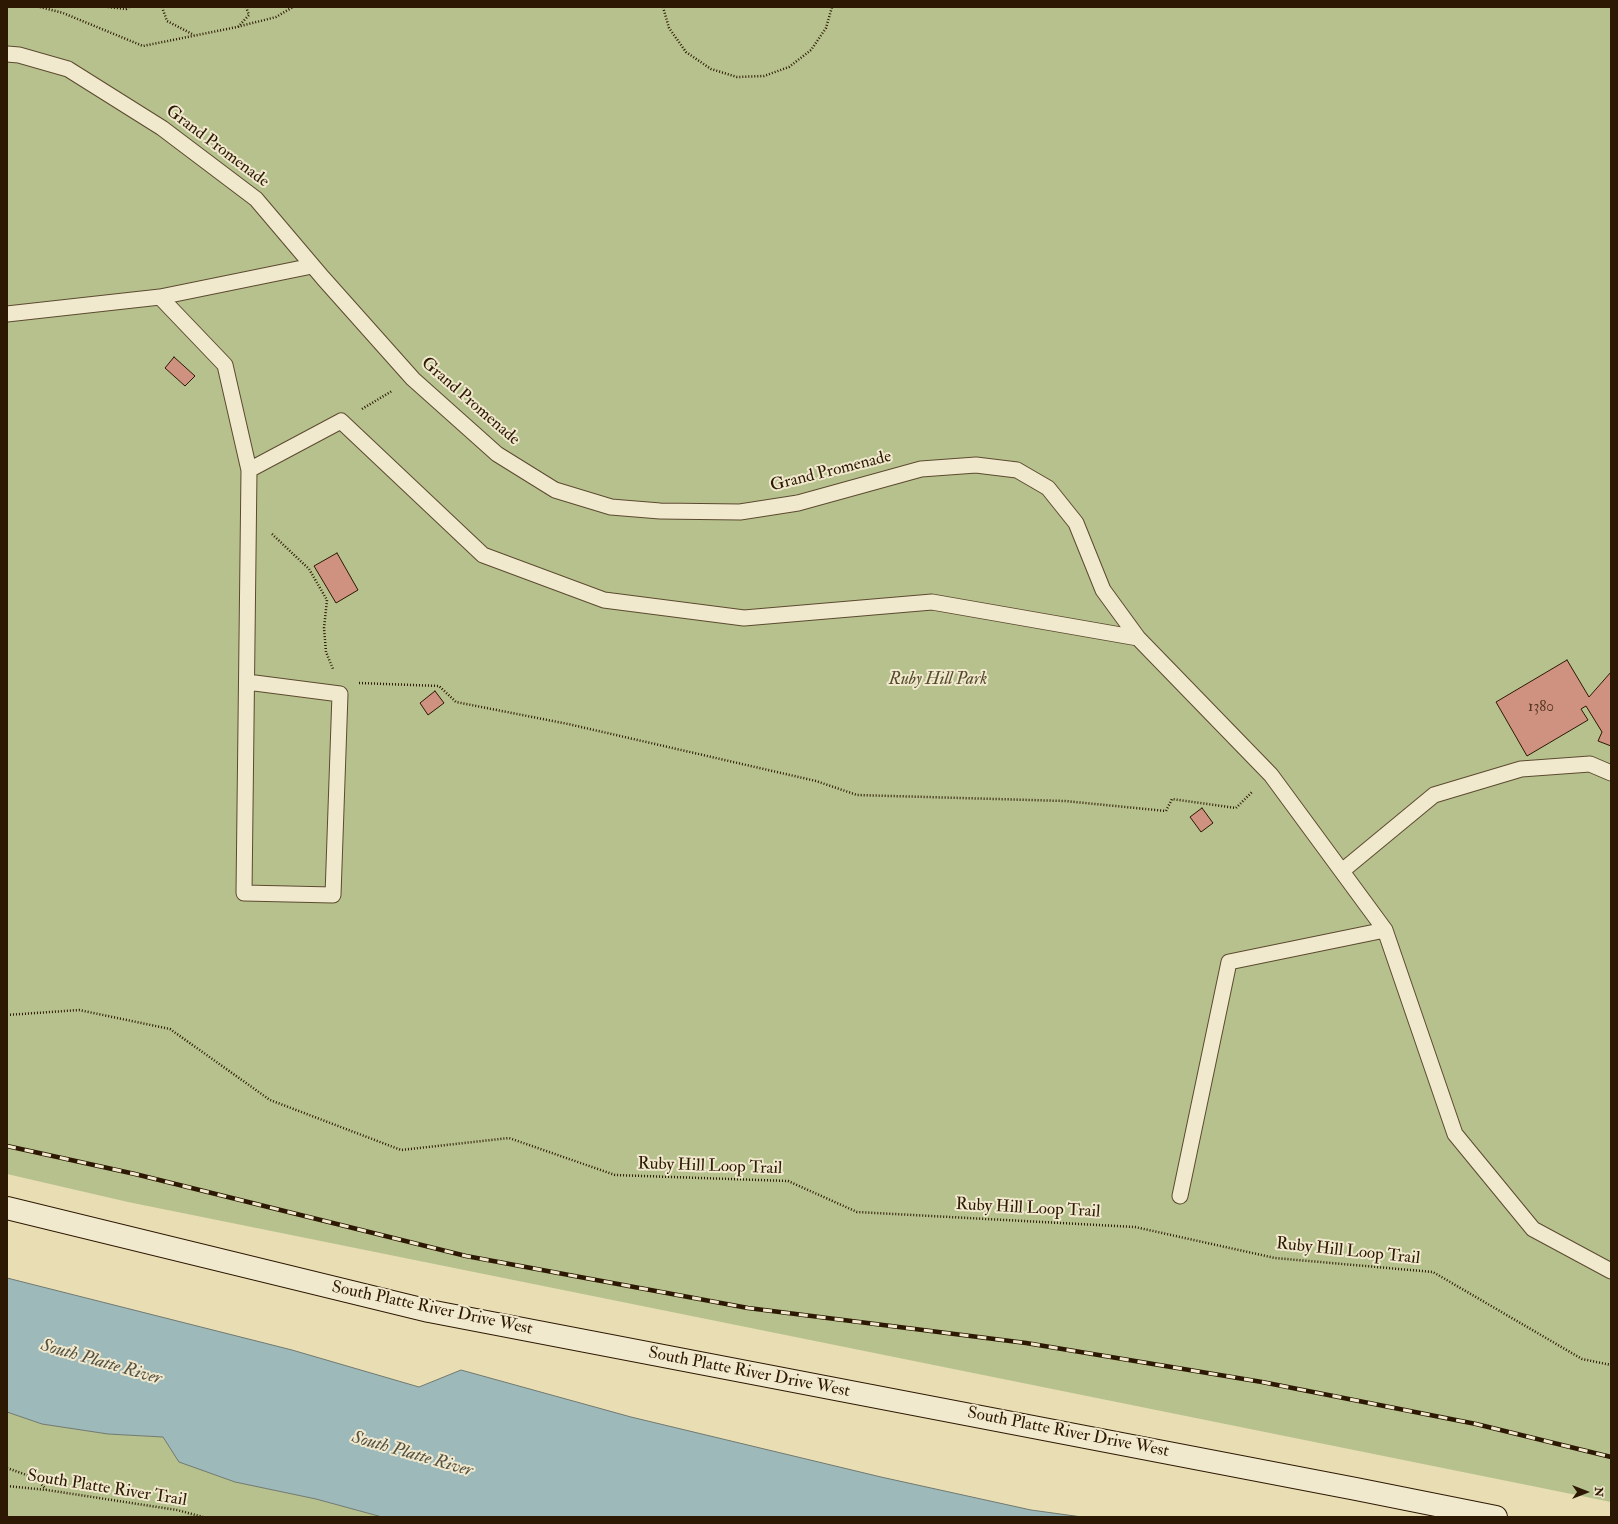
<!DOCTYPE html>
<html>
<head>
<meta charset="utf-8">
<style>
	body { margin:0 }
	#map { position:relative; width:1618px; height:1524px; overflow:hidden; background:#e9ddb4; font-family:"IM FELL Double Pica",serif }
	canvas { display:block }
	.frame { position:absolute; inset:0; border:8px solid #2d1903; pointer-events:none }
	.north { position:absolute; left:1566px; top:1472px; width:40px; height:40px; -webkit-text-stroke:3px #f1e9ce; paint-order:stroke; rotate:90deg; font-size:11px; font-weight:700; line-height:16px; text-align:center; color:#2d1903 }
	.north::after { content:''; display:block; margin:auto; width:14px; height:18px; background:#2d1903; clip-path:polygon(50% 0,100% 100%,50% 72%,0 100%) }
</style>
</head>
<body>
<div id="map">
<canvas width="1618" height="1524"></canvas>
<div class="frame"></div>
<div class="north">N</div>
</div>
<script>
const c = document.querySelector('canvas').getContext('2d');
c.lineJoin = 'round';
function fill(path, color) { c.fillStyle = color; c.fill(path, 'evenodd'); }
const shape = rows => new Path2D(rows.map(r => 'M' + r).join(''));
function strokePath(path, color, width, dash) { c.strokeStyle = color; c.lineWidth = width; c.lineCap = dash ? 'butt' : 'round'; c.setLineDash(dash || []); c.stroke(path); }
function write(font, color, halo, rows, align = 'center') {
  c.font = font + ' "IM FELL Double Pica",serif'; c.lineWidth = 4; c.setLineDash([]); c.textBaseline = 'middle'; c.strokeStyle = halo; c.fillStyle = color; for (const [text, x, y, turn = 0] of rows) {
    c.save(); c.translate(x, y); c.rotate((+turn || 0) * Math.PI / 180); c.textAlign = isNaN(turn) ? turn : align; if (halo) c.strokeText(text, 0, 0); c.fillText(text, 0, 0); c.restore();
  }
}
fill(shape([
	[7,7,1611,7,1611,1502,128,1202,7,1174],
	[7,1412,43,1424,108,1434,163,1437,180,1462,235,1482,316,1499,382,1517,7,1517]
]), '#b6c18d');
const water = shape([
	[7,1278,292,1350,419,1387,461,1370,631,1417,881,1477,1031,1510,1082,1517,382,1517,316,1499,235,1482,179,1462,163,1437,108,1434,42,1424,7,1412,7,1278]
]);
fill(water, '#9db9b9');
strokePath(water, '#707970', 1);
const building = shape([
	[174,357,195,376,185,386,165,368,174,357],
	[337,553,358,590,336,603,314,566,337,553],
	[1567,660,1589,697,1611,672,1611,746,1598,741,1602,732,1586,706,1581,709,1588,720,1527,756,1496,702,1567,660],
	[435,691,444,703,428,715,420,703,435,691],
	[1202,808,1213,823,1201,832,1190,817,1202,808]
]);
fill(building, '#cf9180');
strokePath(building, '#2d1903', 1);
const lane = shape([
	[7,54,19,55,68,69,162,128,256,199,323,278,413,379,497,454,555,490,611,507,660,511,740,512,798,503,921,469,976,465,1017,470,1048,488,1076,523,1103,590,1138,638,1271,775,1385,930,1455,1134,1533,1229,1611,1271],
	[160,297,225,365,249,470,244,893,333,895,340,694,247,682],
	[7,314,160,297,312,266],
	[249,470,341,421,483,555,604,600,744,618,932,602,1138,638],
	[1342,871,1434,795,1521,769,1590,764,1611,773],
	[1180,1196,1229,962,1385,930]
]);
const secondary = shape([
	[7,1208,429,1311,1356,1489,1496,1517]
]);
strokePath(lane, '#5c4a2f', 17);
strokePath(secondary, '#2d1903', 24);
strokePath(shape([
	[40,7,63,13,143,46,237,27,276,17,293,7],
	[108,7,126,9,129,7],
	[162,7,167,21,194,35],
	[663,7,669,28,686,52,711,69,737,77,764,76,789,67,811,50,826,28,832,7],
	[238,27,249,15,246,7],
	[362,409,392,391],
	[272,534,309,569,327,600,324,628,326,652,333,669],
	[359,683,439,686,456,702,568,724,816,781,857,795,1065,801,1166,811,1172,799,1236,808,1253,791],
	[7,1015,79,1010,170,1029,270,1100,401,1150,509,1138,615,1175,788,1181,857,1212,1135,1227,1275,1258,1433,1272,1582,1359,1611,1365],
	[7,1468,35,1478,46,1489],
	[7,1486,47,1490,177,1510,203,1517]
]), '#2d1903', 2.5, [1, 2]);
strokePath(lane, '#f1e9ce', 15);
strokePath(secondary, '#f1e9ce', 22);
const rail = shape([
	[7,1146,135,1174,466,1256,748,1308,1026,1343,1262,1382,1476,1424,1611,1457]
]);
strokePath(rail, '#2d1903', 4.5);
strokePath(rail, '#f1e9ce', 3, [9]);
write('15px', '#563722', null, [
	["1380",1541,708]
]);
write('17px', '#2d1903', '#f1e9ce', [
	["Grand Promenade",217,147,37],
	["Grand Promenade",470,402,41],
	["Grand Promenade",831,472,-14],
	["Ruby Hill Loop Trail",710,1167,2],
	["Ruby Hill Loop Trail",1028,1209,3],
	["Ruby Hill Loop Trail",1348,1252,6],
	["South Platte River Drive West",432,1309,12],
	["South Platte River Drive West",749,1373,11],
	["South Platte River Drive West",1068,1433,11],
	["South Platte River Trail",107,1489,9]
]);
write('italic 17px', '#564b2c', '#f1e9ce', [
	["Ruby Hill Park",938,680]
]);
write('italic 18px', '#545143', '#f1e9ce', [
	["South Platte River",101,1363,16],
	["South Platte River",412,1455,16]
]);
</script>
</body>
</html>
